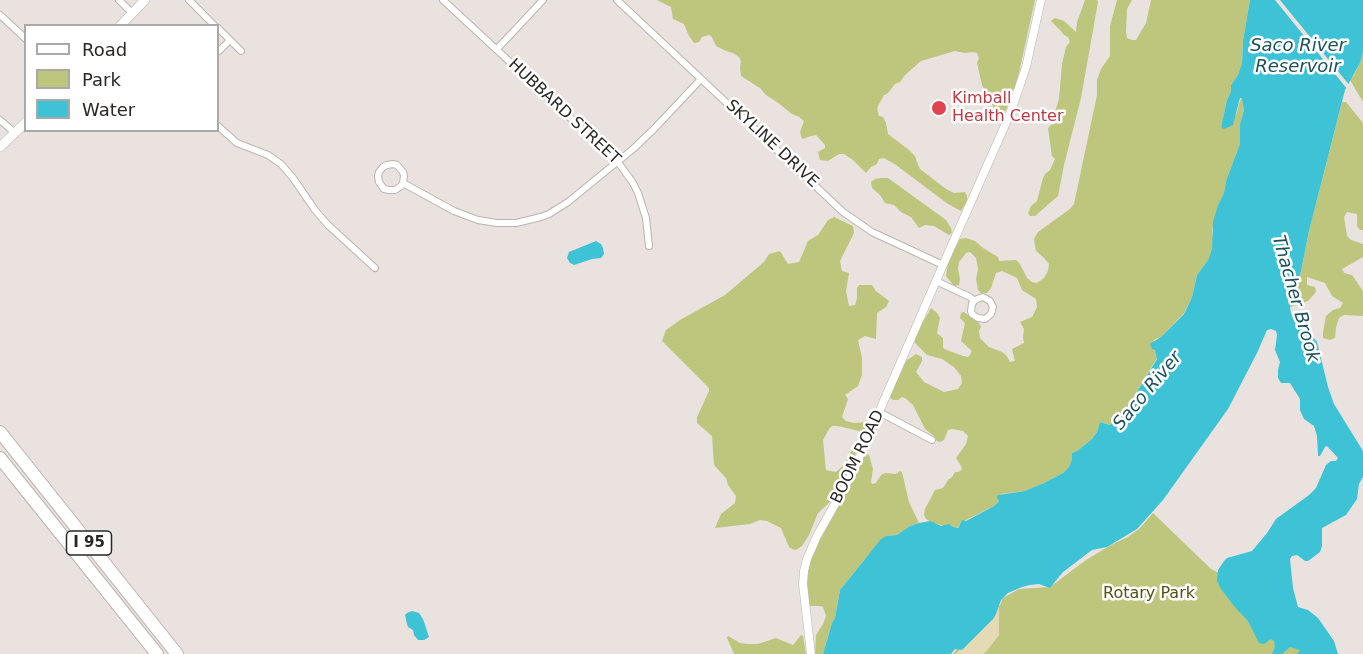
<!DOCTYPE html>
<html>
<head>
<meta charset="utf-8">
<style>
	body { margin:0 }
	#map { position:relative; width:1363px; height:654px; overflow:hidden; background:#e9e2df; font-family:"DejaVu Sans",sans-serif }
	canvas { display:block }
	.legend { position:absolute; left:24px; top:24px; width:195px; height:108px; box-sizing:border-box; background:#fff; border:2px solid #aaa9a8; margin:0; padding:8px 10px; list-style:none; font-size:18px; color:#2a2826 }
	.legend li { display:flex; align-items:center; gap:12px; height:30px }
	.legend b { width:30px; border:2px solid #aaa9a8 }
</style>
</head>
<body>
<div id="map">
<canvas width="1363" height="654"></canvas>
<ul class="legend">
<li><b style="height:8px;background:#fff"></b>Road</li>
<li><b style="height:16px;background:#bdc67c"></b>Park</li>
<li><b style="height:16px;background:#3ec3d6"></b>Water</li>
</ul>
</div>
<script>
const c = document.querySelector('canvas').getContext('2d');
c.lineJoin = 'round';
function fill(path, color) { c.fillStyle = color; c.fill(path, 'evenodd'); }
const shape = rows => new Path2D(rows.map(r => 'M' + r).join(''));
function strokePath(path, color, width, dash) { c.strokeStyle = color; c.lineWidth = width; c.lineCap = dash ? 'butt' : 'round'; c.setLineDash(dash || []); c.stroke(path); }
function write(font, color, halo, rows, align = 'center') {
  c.font = font + ' "DejaVu Sans",sans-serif'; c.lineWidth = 5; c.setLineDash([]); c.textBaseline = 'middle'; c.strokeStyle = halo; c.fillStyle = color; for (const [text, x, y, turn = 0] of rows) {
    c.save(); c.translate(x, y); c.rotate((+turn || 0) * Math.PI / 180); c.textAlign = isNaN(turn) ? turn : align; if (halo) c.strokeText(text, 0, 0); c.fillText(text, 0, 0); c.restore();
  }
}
fill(shape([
	[657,0,1035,0,1016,86,1006,98,1007,107,1004,114,1001,116,995,113,993,109,993,106,982,85,977,63,979,58,977,53,973,52,965,53,955,51,921,61,905,75,900,82,895,84,887,94,884,95,877,108,879,116,883,117,886,123,888,134,909,150,915,156,917,162,920,169,946,189,954,193,965,192,967,196,967,201,961,211,948,204,896,165,884,158,879,159,877,164,871,167,866,173,853,160,844,154,839,154,828,161,820,160,818,152,825,148,825,145,816,135,811,136,802,139,800,132,804,121,799,117,792,114,777,102,766,95,760,88,741,76,740,68,741,61,739,57,733,53,726,51,716,46,712,37,709,35,702,37,699,42,694,43,689,36,684,24,673,19,671,7],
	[1085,0,1097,0,1098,2,1081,98,1064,165,1058,196,1035,216,1030,216,1028,213,1031,206,1037,201,1043,178,1045,174,1050,170,1055,159,1052,156,1048,128,1051,125,1063,121,1059,118,1055,112,1059,99,1062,64,1066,47,1070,42,1068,37,1064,35,1060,30,1051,21,1055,18,1064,21,1076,32,1077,22],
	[1117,0,1132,0,1127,9,1126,32,1127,38,1132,40,1136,40,1146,23,1151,0,1250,0,1243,41,1242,63,1238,75,1231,85,1231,91,1227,100,1221,127,1236,115,1241,98,1243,98,1244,110,1240,124,1240,144,1226,181,1224,193,1218,205,1212,230,1213,239,1212,249,1208,260,1197,275,1192,297,1184,313,1161,337,1154,340,1157,358,1127,408,1110,425,1100,422,1097,432,1092,439,1077,451,1072,453,1072,459,1069,467,1063,473,1044,483,1025,491,1001,494,999,501,994,506,960,523,958,527,955,528,935,524,926,519,924,515,925,509,935,490,943,488,948,480,952,477,955,472,959,472,962,469,961,466,956,458,966,444,968,436,963,431,952,429,948,430,944,440,940,442,937,441,934,436,925,429,913,405,905,398,902,397,898,400,894,400,891,399,890,396,906,361,916,354,922,357,922,361,916,372,924,382,944,392,958,389,962,383,961,376,954,367,942,359,927,355,915,343,914,338,931,308,937,313,940,318,937,333,943,338,943,347,944,349,963,356,968,357,970,355,972,351,961,341,965,323,960,318,961,313,964,312,979,323,981,327,979,331,980,338,989,347,1002,352,1006,355,1010,362,1015,361,1012,349,1024,343,1023,338,1024,329,1020,322,1032,317,1037,307,1036,299,1022,290,1017,278,1002,271,996,273,991,288,987,293,981,293,978,290,976,279,978,269,977,263,976,258,970,252,966,253,959,262,958,269,960,279,959,285,954,286,946,276,948,262,960,239,966,238,975,241,983,248,998,257,999,261,1016,260,1020,264,1027,278,1032,282,1037,283,1044,278,1048,271,1049,264,1044,258,1036,251,1034,239,1038,232,1070,209,1074,204,1097,95,1097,80,1101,69,1110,56,1110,26],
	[1363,52,1363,102,1350,80,1354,75,1360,63],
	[1342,102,1346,102,1363,123,1363,230,1360,230,1357,226,1357,214,1347,212,1344,217,1347,236,1351,240,1363,244,1363,257,1342,269,1344,273,1352,275,1363,291,1363,316,1344,315,1339,318,1336,327,1335,338,1330,340,1323,338,1323,332,1326,316,1333,310,1340,308,1343,303,1332,296,1325,283,1307,277,1307,285,1315,287,1316,292,1308,301,1290,307,1301,271,1309,231],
	[881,178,888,178,946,220,951,228,952,233,949,235,934,226,925,225,919,228,911,217,901,212,894,205,885,203,880,195,872,188,871,182,875,179],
	[834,217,853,226,854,233,840,261,842,271,849,273,846,291,849,306,855,305,857,298,857,288,859,285,872,285,876,291,889,301,886,307,877,313,876,339,865,336,858,340,862,358,862,375,858,386,845,395,848,399,842,417,846,421,854,423,868,422,867,428,863,432,838,426,832,426,829,429,823,440,826,470,836,472,844,465,851,451,856,448,857,450,852,464,831,501,818,513,809,535,802,546,796,550,792,549,789,547,781,528,767,521,760,520,750,524,715,528,721,514,735,503,736,496,728,485,726,478,714,465,712,436,697,423,697,417,709,391,709,388,662,341,666,330,680,320,725,295,764,262,769,254,780,251,788,264,799,262,808,241,818,235,828,220],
	[866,454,869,455,873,469,871,482,872,484,876,483,881,475,885,473,896,474,900,471,902,472,909,502,919,523,910,526,897,535,886,536,863,561,840,590,835,618,832,623,823,654,815,654,816,635,823,624,826,616,823,607,820,606,810,606,808,602,806,573,814,550,834,514,859,463,864,455],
	[1153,513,1211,569,1262,596,1314,654,953,654,962,642,1000,605,1003,598,1019,589,1050,587,1086,560,1111,545,1128,537,1139,529],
	[801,635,803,636,806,654,734,654,727,638,728,636,740,643,747,644,758,644,776,638,793,645]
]), '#bdc67c');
fill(shape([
	[997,606,999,607,999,635,986,652,983,654,956,654]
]), '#e4dab5');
fill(shape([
	[1250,0,1363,0,1363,52,1360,63,1345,90,1309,231,1301,271,1290,307,1291,313,1296,324,1313,337,1317,342,1328,387,1334,404,1363,451,1363,477,1359,484,1357,499,1346,515,1322,528,1322,546,1320,552,1308,561,1305,561,1297,555,1292,556,1290,559,1293,588,1298,607,1308,610,1318,618,1334,641,1338,654,1297,654,1300,650,1290,647,1282,654,1272,654,1275,647,1274,641,1271,639,1264,644,1259,643,1248,621,1234,606,1221,589,1217,581,1218,570,1224,561,1227,558,1252,551,1267,533,1276,519,1309,495,1316,488,1326,465,1331,461,1336,461,1338,458,1327,446,1325,447,1320,456,1318,456,1317,436,1314,426,1304,419,1300,410,1300,399,1290,383,1281,383,1278,378,1278,370,1280,362,1275,350,1277,335,1276,331,1271,329,1267,330,1257,353,1228,409,1163,500,1137,529,1107,547,1092,550,1063,572,1050,588,1039,584,1030,585,1022,587,1008,593,1001,600,996,614,993,619,962,650,955,649,951,654,823,654,832,623,835,618,840,590,881,539,886,536,897,535,910,526,919,523,930,521,941,526,949,524,953,527,958,528,962,520,966,521,994,506,999,501,997,497,998,495,1025,491,1044,483,1063,473,1069,467,1072,459,1072,453,1077,451,1092,439,1097,432,1100,422,1110,425,1127,408,1157,359,1155,350,1152,349,1150,344,1161,337,1184,314,1192,297,1197,275,1208,260,1212,249,1213,222,1218,205,1224,193,1226,181,1240,144,1240,124,1244,110,1242,98,1240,98,1233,125,1224,129,1221,127,1227,100,1231,91,1231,85,1238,75,1242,63,1243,41],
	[596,241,601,244,603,248,604,254,601,258,592,259,574,265,570,263,567,258,569,252],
	[412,611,419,613,423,619,429,637,424,640,418,640,414,635,413,630,408,627,407,624,405,615,407,613]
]), '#3ec3d6');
fill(shape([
	[1275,0,1280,0,1350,86,1348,90]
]), '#e9e2df');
const minor = shape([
	[119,0,132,13],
	[189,0,215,26],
	[443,0,618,162,633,183,638,193,646,218,649,246],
	[617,0,843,212,872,232,943,265],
	[0,15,26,39],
	[218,28,241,51],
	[497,49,543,0],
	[219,51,230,40],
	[0,120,15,133],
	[218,126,237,143,268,155,281,164,293,178,315,210,328,225,375,268],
	[403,183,401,186,395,190,389,190,384,189,379,182,378,176,379,172,383,167,387,165,393,164,397,165,403,172,404,176,403,183,454,211,478,220,497,223,516,223,541,217,549,214,568,202,633,149,654,129,701,79],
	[936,281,970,297,974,301,972,304,971,311,972,314,978,318,985,319,991,314,993,307,990,301,983,297,977,299,974,301],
	[879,412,932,440]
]);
const tertiary = shape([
	[811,654,803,584,804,571,807,559,817,536,852,474,943,265,1010,114,1026,67,1041,0]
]);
const secondary = shape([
	[120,26,145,0],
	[0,147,26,122]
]);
const motorway = shape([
	[0,432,177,654],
	[0,458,157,654]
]);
strokePath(minor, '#bab4b0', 8);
strokePath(tertiary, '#bab4b0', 9);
strokePath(secondary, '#bab4b0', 10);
strokePath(motorway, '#bab4b0', 14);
strokePath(minor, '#fff', 6);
strokePath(tertiary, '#fff', 8);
strokePath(secondary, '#fff', 9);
strokePath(motorway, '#fff', 12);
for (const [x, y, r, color] of [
	[939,108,8,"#e0444e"]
]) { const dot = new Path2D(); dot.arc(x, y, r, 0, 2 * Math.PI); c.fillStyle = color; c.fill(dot); strokePath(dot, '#fff', 2); }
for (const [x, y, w] of [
	[89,543,45]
]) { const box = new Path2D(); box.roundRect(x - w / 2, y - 12, w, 24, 4.5); c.fillStyle = '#fff'; c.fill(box); strokePath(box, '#2a2826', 1.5); }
write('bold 15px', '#2a2826', null, [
	["I 95",89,543]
]);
write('16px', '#be3a42', '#fff', [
	["Kimball",952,99],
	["Health Center",952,117]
], 'left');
write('16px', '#2a2826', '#fff', [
	["HUBBARD STREET",564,112,43],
	["SKYLINE DRIVE",772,144,43],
	["BOOM ROAD",858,457,-64]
]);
write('16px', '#4f5513', '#fff', [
	["Rotary Park",1149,594]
]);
write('italic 18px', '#1c525b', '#fff', [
	["Saco River",1298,46],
	["Reservoir",1298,67],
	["Thacher Brook",1295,299,74],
	["Saco River",1148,391,-50]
]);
</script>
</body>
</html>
